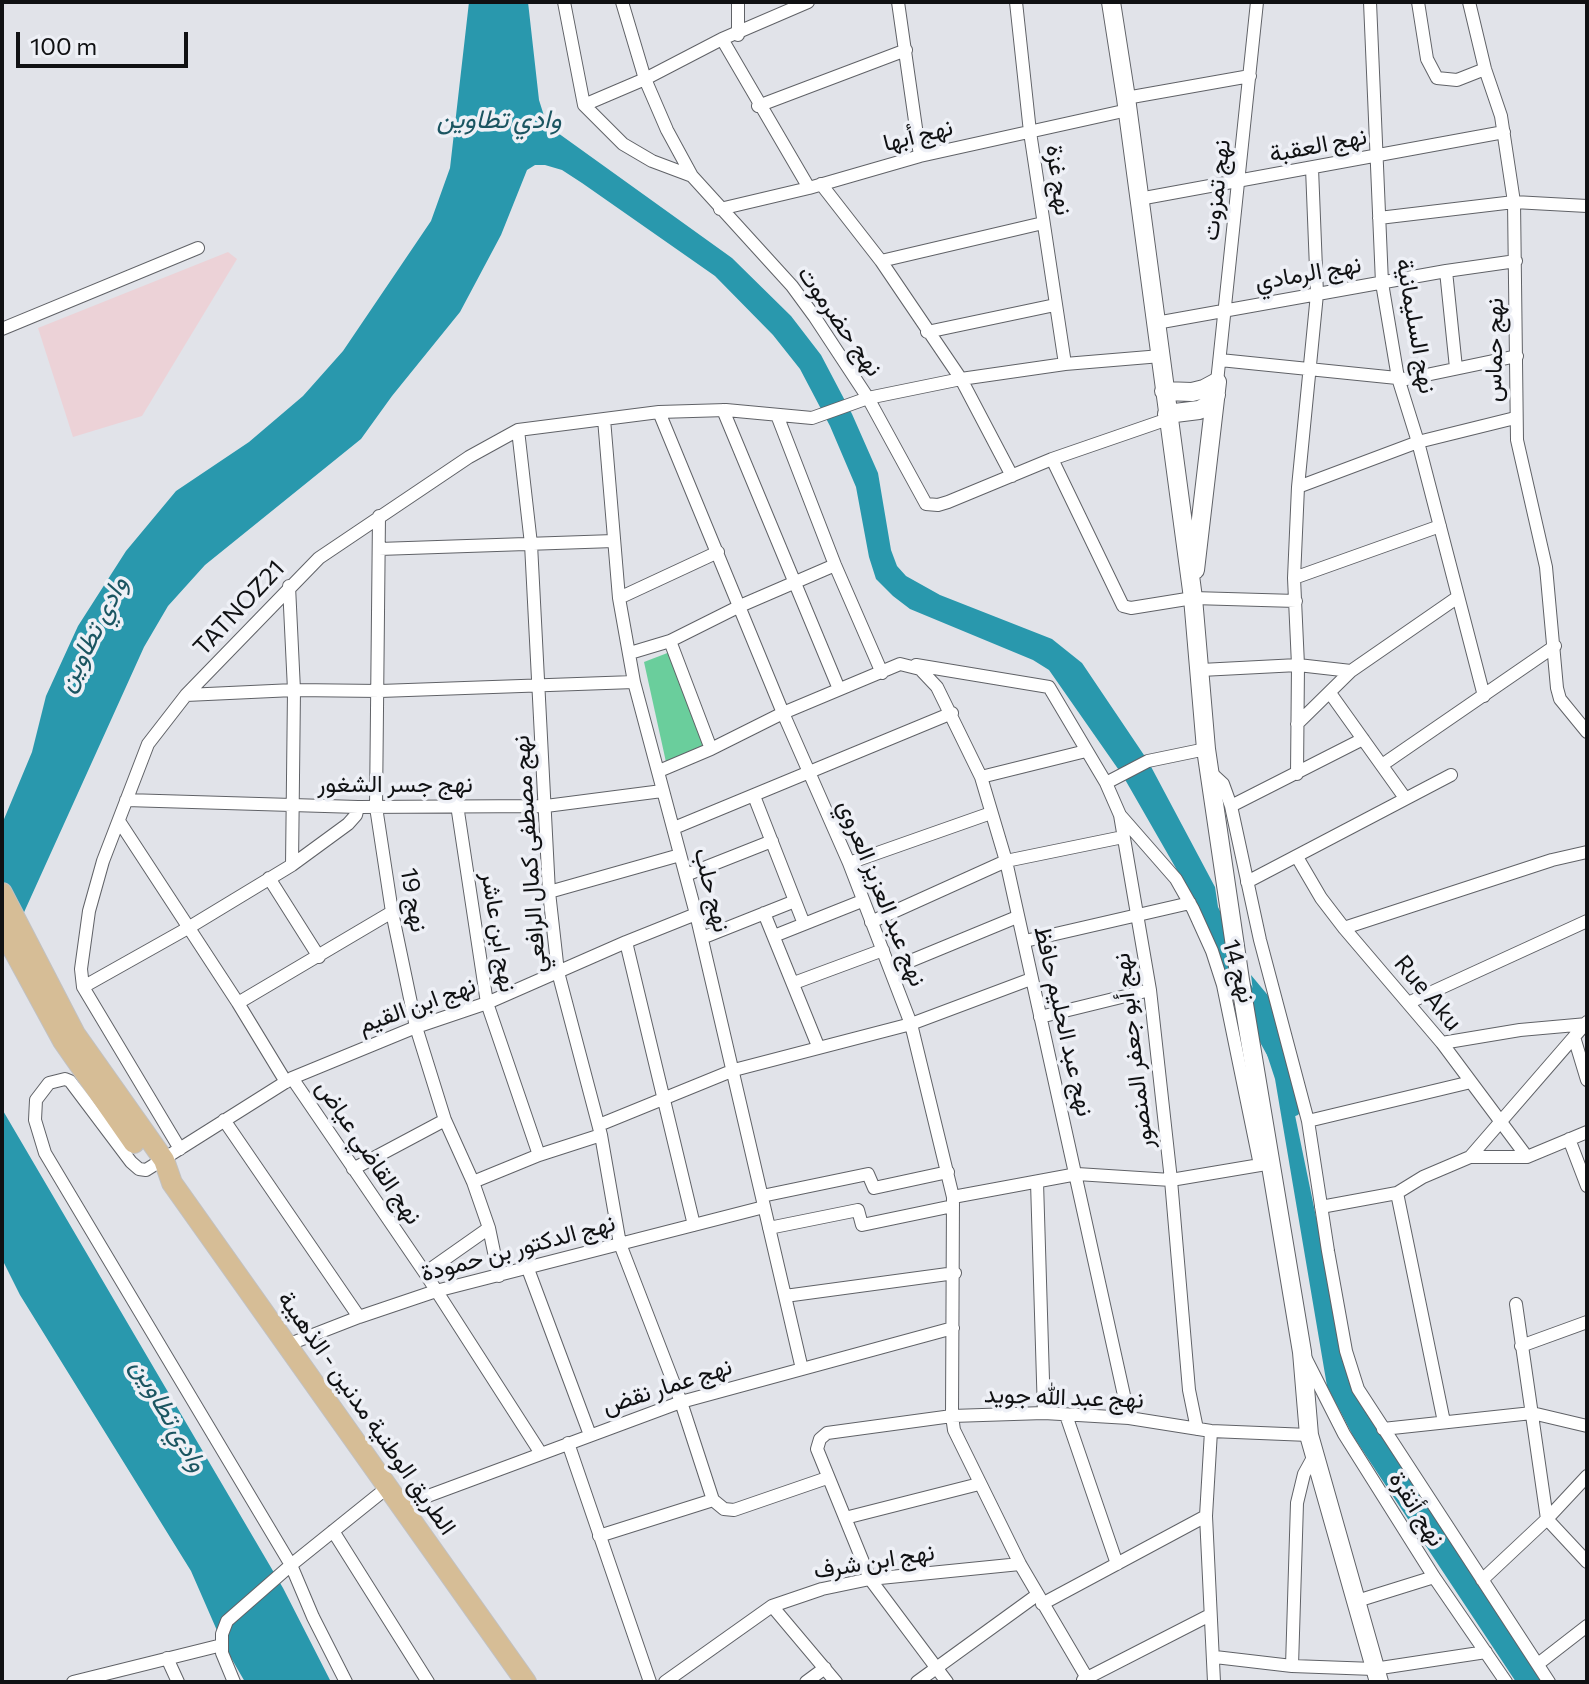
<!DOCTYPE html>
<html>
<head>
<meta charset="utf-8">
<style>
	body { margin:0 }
	#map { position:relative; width:1589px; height:1684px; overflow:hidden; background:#e1e3e9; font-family:Commissioner,sans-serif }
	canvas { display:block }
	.frame { position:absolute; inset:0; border:4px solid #101113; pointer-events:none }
	.scale { position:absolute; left:16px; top:32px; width:172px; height:36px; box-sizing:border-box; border:4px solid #101113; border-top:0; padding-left:10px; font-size:24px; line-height:28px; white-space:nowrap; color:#101113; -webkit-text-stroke:6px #eef0f6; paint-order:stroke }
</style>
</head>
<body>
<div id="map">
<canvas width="1589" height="1684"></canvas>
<div class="frame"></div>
<div class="scale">100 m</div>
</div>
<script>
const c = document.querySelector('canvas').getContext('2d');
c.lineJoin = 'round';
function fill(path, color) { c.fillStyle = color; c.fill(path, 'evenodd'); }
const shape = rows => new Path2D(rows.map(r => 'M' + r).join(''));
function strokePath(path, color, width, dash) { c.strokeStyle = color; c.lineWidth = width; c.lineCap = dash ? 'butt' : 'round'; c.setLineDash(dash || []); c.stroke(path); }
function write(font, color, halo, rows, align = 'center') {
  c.font = font + ' Commissioner,Vazirmatn,sans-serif'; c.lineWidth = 7; c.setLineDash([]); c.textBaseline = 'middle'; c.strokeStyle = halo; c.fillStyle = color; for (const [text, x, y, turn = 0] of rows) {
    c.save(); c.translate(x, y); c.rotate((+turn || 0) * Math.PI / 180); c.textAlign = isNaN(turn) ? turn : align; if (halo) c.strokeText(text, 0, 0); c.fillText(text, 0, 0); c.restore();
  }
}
fill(shape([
	[228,252,237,259,142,416,73,437,38,328]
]), '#ecd2d7');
fill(shape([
	[670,652,707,746,666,762,644,662]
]), '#6ace9c');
fill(shape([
	[469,2,528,2,539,100,545,119,551,128,732,258,791,316,821,355,852,414,878,473,891,550,897,566,906,576,940,595,1052,639,1082,663,1148,761,1215,887,1218,907,1225,921,1233,992,1193,898,1123,776,1049,670,1033,660,910,609,893,596,876,579,869,557,856,487,830,426,800,369,773,335,715,276,582,183,562,170,545,165,535,165,527,170,501,235,460,312,392,396,361,439,205,565,168,606,144,647,2,961,2,824,32,752,46,696,78,626,126,551,176,491,249,442,303,396,343,351,431,221,450,168],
	[1251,975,1271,999,1347,1367,1544,1682,1516,1682,1353,1436,1327,1386,1275,1079,1257,1024],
	[2,1109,283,1588,331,1682,245,1682,222,1642,191,1571,20,1295,2,1259]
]), '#2998ad');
strokePath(shape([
	[1241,987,1285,1067,1292,1107]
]), '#2998ad', 20);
const street = shape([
	[564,2,584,105,623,144,652,161,692,176],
	[622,2,645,79,667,130,692,176,792,286,814,316,868,398,926,504,938,505,948,502,1052,459,1168,419],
	[898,2,920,156],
	[1016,2,1030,132,1065,364],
	[1370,2,1382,283,1398,378,1418,442,1484,696],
	[1418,2,1427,59,1437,78,1457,80,1485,69],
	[1469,2,1485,69,1501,116,1514,202,1517,440,1546,567,1557,688,1560,699,1587,732],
	[738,35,738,2],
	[722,39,809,188],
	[1126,98,1250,76],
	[584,105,645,79,722,39,808,2],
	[758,106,906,50],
	[821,184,881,261,961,379,1012,476],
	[1139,199,1504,132],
	[720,209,809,188,920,156,1128,110],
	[1379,218,1514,202,1587,206],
	[881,261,1043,223],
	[1446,271,1456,368],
	[1156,323,1446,271,1516,261],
	[2,329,198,248],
	[927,332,1055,305],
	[1220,360,1407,379,1517,356],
	[1217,382,1257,2],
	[723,410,839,689],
	[659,412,783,713,849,863,911,1024,953,1197,952,1416,954,1430,1020,1564,1087,1678],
	[777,415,835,565,882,673],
	[604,419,619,598,634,682,696,914,802,1369],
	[518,430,531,544,549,892,558,972,601,1135,620,1244,681,1402,713,1500,724,1509,734,1510,827,1478],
	[1052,459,1123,606,1131,608,1193,598,1296,601],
	[1298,487,1418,442,1515,418],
	[379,516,376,807,392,912,416,1027,445,1120,473,1182,489,1228,499,1276],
	[379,549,614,541],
	[1294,578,1440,526],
	[289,586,294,690,292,865],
	[619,598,718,552],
	[670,641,711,749],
	[630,653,670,641,740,606,835,565],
	[916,665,1049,687,1106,783,1120,815,1150,990,1171,1180,1189,1390,1197,1429],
	[1201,670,1298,665,1351,671],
	[1330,693,1405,798],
	[186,695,294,690,380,691,634,682],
	[1297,724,1351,671,1458,597],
	[1382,765,1555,646],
	[659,771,711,749,783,713,900,664,920,669,937,687,981,777,1006,861,1129,1418],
	[1210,772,1223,784,1231,806,1260,940,1308,1121,1328,1251,1346,1351,1358,1389,1549,1682],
	[1297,774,1298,665,1294,578,1298,487,1317,294,1312,168],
	[981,777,1086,751],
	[1106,783,1148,761,1206,749],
	[754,796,804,924],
	[126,800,358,807,546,806,662,791],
	[457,805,487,1003,539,1155],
	[1231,806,1363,739],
	[1120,815,1176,879,1193,909,1212,951,1223,985,1260,1165],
	[119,821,238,1003,286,1082],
	[674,828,952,713],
	[1297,857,1321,898,1344,928,1442,1043,1527,1157],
	[849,863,991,813],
	[686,875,772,841],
	[269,878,319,957],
	[1247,882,1451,775],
	[549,892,680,855],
	[764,913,818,1046],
	[871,922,1006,861,1123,837],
	[1344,928,1552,860,1587,852],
	[774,936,862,901],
	[702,938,795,901],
	[1025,941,1190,903],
	[626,942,694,1225],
	[891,969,1017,917],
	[794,983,883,950],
	[83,987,188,928,292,865,348,824,356,815,358,807],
	[238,1003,392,912],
	[1408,1003,1587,921],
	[1040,1017,1150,990],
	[1574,1037,1587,1080],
	[1442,1043,1520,1030,1587,1024],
	[292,1078,425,1273,540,1452],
	[224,1120,359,1317],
	[1308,1121,1471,1082],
	[599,1125,734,1070,911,1024,1031,979],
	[1569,1139,1587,1186],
	[180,1149,83,987,81,969,89,911,103,861,148,744,186,695,319,558,469,457,518,430,659,412,726,410,812,418,868,398,961,379,1065,364,1161,356],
	[1470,1157,1587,1022],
	[353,1169,445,1120],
	[473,1182,539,1155,601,1135],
	[1037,1182,1044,1413],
	[1397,1193,1444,1422],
	[762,1196,868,1174,874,1188,948,1172],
	[953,1197,1077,1174,1171,1180,1266,1164],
	[1321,1207,1397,1193,1423,1177,1470,1157,1527,1157,1587,1132],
	[769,1228,858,1210,862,1225,953,1206],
	[528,1269,590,1435],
	[425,1273,489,1228],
	[785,1296,955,1273],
	[1516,1304,1547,1519,1587,1562],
	[287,1345,359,1317,436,1291,764,1207],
	[1521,1346,1587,1322],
	[1306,1359,1344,1434,1434,1577,1506,1682],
	[1066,1415,1117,1564],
	[1383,1429,1532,1413,1587,1426],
	[1211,1431,1206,1516,1214,1682],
	[568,1443,650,1682],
	[401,1506,681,1402,953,1328],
	[845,1518,979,1484],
	[333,1531,428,1682],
	[599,1536,713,1500],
	[1482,1580,1547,1519,1587,1476],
	[1357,1601,1434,1577],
	[1042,1604,1206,1516],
	[772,1606,836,1682],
	[1215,1657,1292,1666,1374,1669,1486,1652],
	[167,1658,178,1682],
	[1538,1664,1587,1626],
	[1292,1666,1297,1503,1304,1474,1315,1454],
	[1083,1680,1210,1615],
	[73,1682,222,1645],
	[234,1682,222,1653,222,1634,227,1621,291,1565,388,1487],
	[346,1682,313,1617,291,1565,45,1153,35,1120,36,1100,49,1083,65,1079,70,1081,131,1162,139,1169,146,1170,292,1078,416,1027,487,1003,626,942,696,914],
	[665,1682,772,1606,822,1589,870,1579,1020,1564],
	[806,1682,825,1668],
	[917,1682,1037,1595],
	[947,1682,870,1579,817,1449,820,1439,827,1433,952,1416,1044,1413,1129,1418,1211,1431,1309,1435]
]);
const secondary = shape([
	[1111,2,1126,98,1193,598,1206,749,1240,980,1302,1352,1309,1435,1379,1682],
	[1164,391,1192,392,1204,389,1217,382],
	[1167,414,1199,410,1207,406,1216,395],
	[1195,570,1217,382]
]);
const primary = shape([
	[2,893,75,1034,164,1160,172,1183,526,1682],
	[2,929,63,1041,134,1143]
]);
strokePath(street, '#606267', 14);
strokePath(secondary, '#606267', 20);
strokePath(primary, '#c1c1c2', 22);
strokePath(street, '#fff', 12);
strokePath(secondary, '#fff', 18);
strokePath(primary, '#d6bd96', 20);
write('24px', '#101113', '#eef0f6', [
	["نهج أبها",918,135,-14],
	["نهج العقبة",1318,145,-11],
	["نهج غزة",1059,180,82],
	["نهج تمزوت",1216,190,-83],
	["نهج الرمادي",1308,273,-10],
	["نهج حضرموت",840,321,55],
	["نهج السليمانية",1416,326,80],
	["نهج حماس",1494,350,-89],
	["TATNOZ21",239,608,-47],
	["نهج جسر الشغور",395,784],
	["نهج مصطفى كمال الرافعي",529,854,-94],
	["نهج حلب",712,890,76],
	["نهج عبد العزيز العروي",882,893,68],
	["نهج 19",414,900,80],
	["نهج ابن عاشر",499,932,81],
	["نهج 14",1239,971,74],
	["Rue Aku",1428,993,50],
	["نهج ابن القيم",417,1005,-20],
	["نهج عبد الحليم حافظ",1064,1021,77],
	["نهج أبو جعفر المنصور",1133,1051,-97],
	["نهج القاضي عياض",369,1152,56],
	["نهج الدكتور بن حمودة",518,1248,-15],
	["نهج عمار نقض",667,1386,-18],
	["نهج عبد الله جويد",1064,1397,2],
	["الطريق الوطنية مدنين - الذهيبة",367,1413,55],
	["نهج أنقرة",1417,1509,58],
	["نهج ابن شرف",874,1561,-9]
]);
write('italic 26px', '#1b5561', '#eef0f6', [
	["وادي تطاوين",499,119],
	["وادي تطاوين",92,634,-63],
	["وادي تطاوين",169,1415,60]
]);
</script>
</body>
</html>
